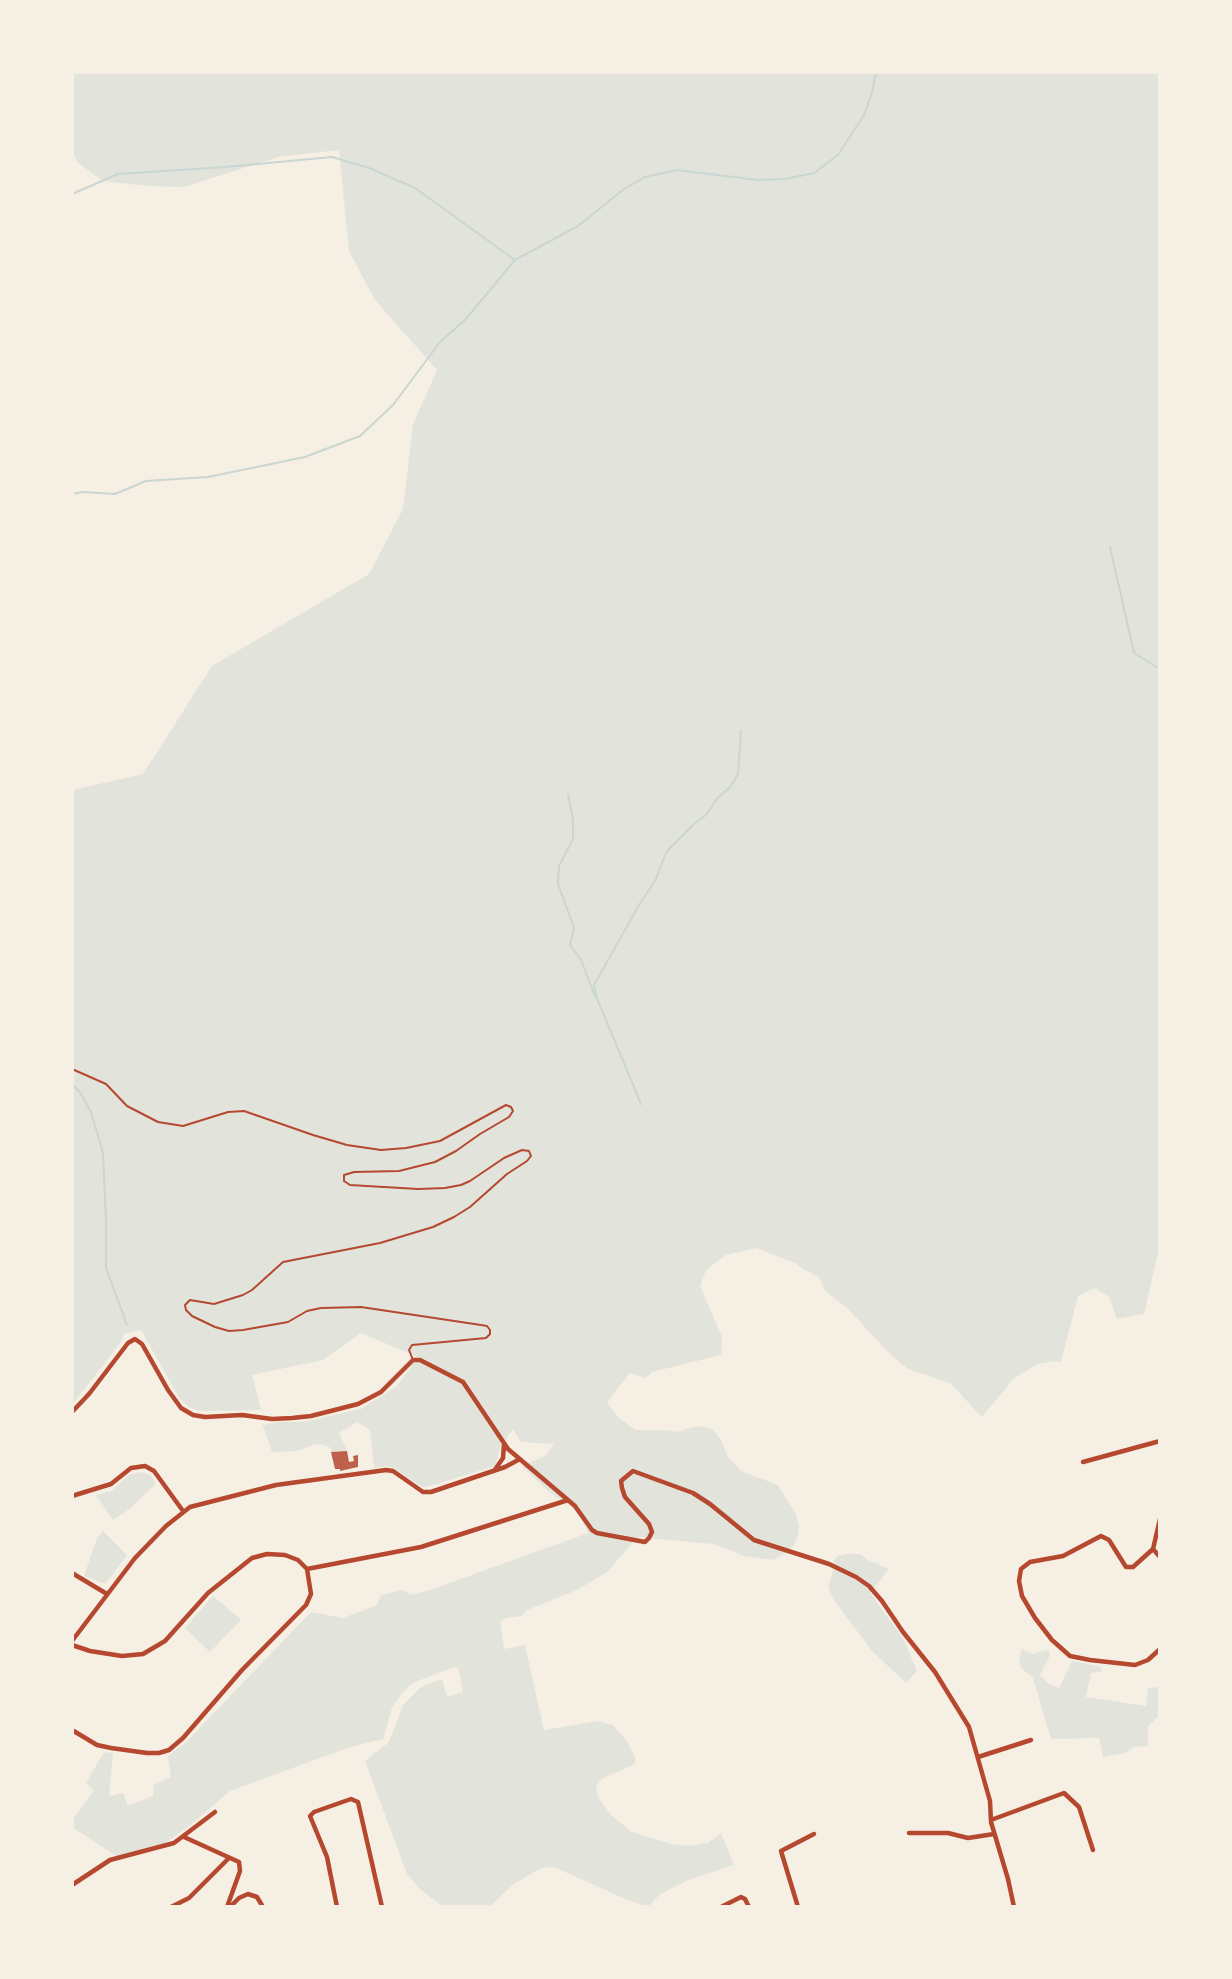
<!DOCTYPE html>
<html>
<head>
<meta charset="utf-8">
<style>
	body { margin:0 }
	#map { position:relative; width:1232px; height:1979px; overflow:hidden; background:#f6efe4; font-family:Commissioner,sans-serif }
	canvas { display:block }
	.frame { position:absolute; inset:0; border:74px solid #f6efe4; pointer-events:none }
</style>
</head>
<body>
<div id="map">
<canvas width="1232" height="1979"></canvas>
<div class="frame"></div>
</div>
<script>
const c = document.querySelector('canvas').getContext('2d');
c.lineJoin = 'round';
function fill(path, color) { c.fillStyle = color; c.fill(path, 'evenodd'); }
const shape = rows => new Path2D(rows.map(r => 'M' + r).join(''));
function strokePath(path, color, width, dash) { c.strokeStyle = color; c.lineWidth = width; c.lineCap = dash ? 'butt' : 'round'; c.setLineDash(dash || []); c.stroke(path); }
fill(shape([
	[74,72,1160,72,1160,1244,1144,1314,1117,1319,1109,1297,1095,1288,1078,1296,1061,1362,1054,1361,1038,1364,1014,1378,982,1417,950,1383,908,1369,890,1354,847,1308,825,1291,819,1277,801,1268,797,1264,756,1248,726,1255,706,1270,700,1286,722,1337,721,1355,652,1372,646,1378,630,1373,607,1402,618,1417,635,1430,664,1430,678,1432,689,1428,702,1426,712,1429,721,1440,728,1457,741,1471,778,1485,796,1514,799,1526,797,1539,793,1546,783,1555,773,1560,744,1556,714,1544,638,1537,607,1572,577,1590,527,1610,522,1616,507,1618,500,1622,504,1649,525,1645,544,1730,598,1721,613,1725,627,1741,635,1757,635,1764,601,1779,596,1788,598,1797,611,1815,632,1832,671,1844,688,1846,708,1843,721,1833,734,1865,688,1880,659,1895,648,1907,623,1898,554,1867,541,1868,526,1877,514,1884,489,1907,443,1907,420,1889,407,1874,365,1761,389,1742,403,1705,421,1687,442,1679,447,1697,463,1692,459,1671,456,1666,413,1683,403,1692,392,1708,383,1739,350,1747,230,1791,188,1827,165,1843,116,1856,72,1827,73,1819,94,1790,86,1783,104,1752,113,1753,109,1796,123,1793,128,1806,153,1796,154,1785,171,1777,168,1756,185,1743,311,1612,343,1618,377,1605,381,1595,403,1590,410,1595,430,1590,588,1533,583,1522,572,1507,550,1493,522,1466,545,1456,554,1444,521,1442,513,1429,501,1446,495,1466,427,1487,420,1486,394,1468,387,1466,374,1468,370,1430,357,1422,339,1433,347,1451,331,1452,331,1448,325,1445,316,1444,297,1451,272,1452,262,1422,265,1425,277,1422,303,1422,361,1409,397,1386,418,1357,361,1333,323,1360,252,1375,261,1410,200,1411,189,1407,180,1399,141,1330,124,1334,121,1342,72,1405,72,790,143,774,212,666,369,574,403,509,413,424,437,370,375,300,349,251,339,150,278,157,184,187,147,186,103,181,77,162,72,147,72,74],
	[143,1472,151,1476,156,1484,128,1510,113,1520,96,1495,111,1491,130,1474],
	[103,1531,127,1555,106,1583,102,1583,84,1576,97,1538],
	[846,1554,861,1554,868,1560,889,1569,870,1593,903,1638,917,1671,906,1683,872,1651,833,1599,828,1587,832,1576,834,1560,837,1556],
	[213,1596,241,1620,210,1652,185,1628],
	[1022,1649,1033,1654,1046,1650,1049,1651,1050,1655,1040,1675,1048,1683,1059,1688,1072,1661,1102,1667,1101,1672,1091,1673,1086,1697,1146,1706,1148,1688,1160,1687,1160,1715,1148,1726,1148,1746,1134,1747,1125,1753,1103,1757,1099,1738,1051,1739,1033,1678,1021,1668,1019,1659]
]), '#e2e4dc');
strokePath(shape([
	[72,194,118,174,225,167,332,157,369,168,415,188,515,260],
	[72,494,84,492,115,494,146,481,208,477,305,457,360,436,393,405,440,342,465,320,515,260,578,226,624,189,645,177,677,170,758,180,785,179,814,173,838,155,864,115,872,93,876,72],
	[1110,547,1134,653,1160,669],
	[568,794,573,820,573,839,559,866,558,884,574,928,570,945,581,960,594,994],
	[72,1084,80,1092,91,1112,103,1153,106,1222,106,1268,127,1325],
	[641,1104,596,996,594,985,639,905,655,881,667,851,694,824,707,814,717,799,731,786,738,774,741,731]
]), '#c9d6d2', 2);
fill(shape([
	[347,1451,349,1462,354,1461,353,1456,358,1455,358,1467,340,1471,340,1469,335,1469,331,1452]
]), '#bf614a');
strokePath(shape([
	[72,1069,106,1084,127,1106,158,1122,183,1126,228,1112,244,1111,313,1135,347,1145,381,1150,406,1148,440,1141,506,1105,511,1107,513,1111,509,1117,480,1134,456,1151,435,1162,399,1171,354,1172,344,1175,344,1181,350,1185,418,1189,445,1188,461,1185,470,1181,504,1158,522,1150,529,1151,531,1156,527,1161,507,1174,470,1207,454,1217,433,1227,380,1243,283,1262,252,1290,243,1295,214,1304,190,1300,185,1305,186,1310,192,1316,215,1327,229,1331,243,1330,288,1322,307,1311,321,1308,361,1307,481,1325,487,1326,490,1330,490,1334,486,1338,412,1345,409,1350,413,1360]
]), '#b5482f', 2);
strokePath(shape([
	[72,1412,89,1394,128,1343,135,1339,142,1344,168,1390,181,1408,193,1415,205,1417,242,1415,272,1419,292,1418,311,1416,358,1404,381,1392,413,1360,420,1360,463,1382,508,1449,575,1506,592,1530,597,1533,645,1542,649,1538,652,1532,649,1524,625,1497,622,1488,621,1481,633,1471,693,1493,710,1504,754,1540,829,1564,856,1577,869,1586,882,1601,903,1632,935,1672,969,1727,990,1801,991,1822,1008,1879,1014,1907],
	[1083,1462,1160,1441],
	[494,1471,503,1458,504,1445],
	[72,1496,111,1484,131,1468,145,1466,154,1471,183,1511],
	[1160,1519,1153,1549,1133,1567,1126,1567,1109,1540,1101,1536,1063,1556,1030,1562,1021,1569,1019,1581,1022,1596,1035,1618,1052,1640,1070,1656,1090,1660,1135,1665,1148,1660,1160,1649],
	[1153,1549,1160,1557],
	[307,1569,421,1547,568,1500],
	[72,1573,107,1594],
	[72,1641,135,1558,166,1526,190,1507,276,1485,386,1470,393,1471,423,1492,431,1492,505,1467,520,1459],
	[72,1645,90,1651,122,1656,143,1654,165,1641,208,1593,252,1558,267,1554,285,1555,298,1560,307,1569],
	[72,1730,97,1745,111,1748,147,1753,159,1753,169,1750,183,1738,242,1670,306,1605,311,1594,307,1569],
	[978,1757,1031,1740],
	[991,1820,1064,1793,1079,1807,1093,1850],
	[909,1833,948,1833,968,1838,994,1834],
	[184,1837,239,1862,240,1871,227,1907],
	[72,1885,110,1860,174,1843,215,1812],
	[171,1907,189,1898,229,1858],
	[230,1907,239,1898,248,1894,257,1897,263,1907],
	[337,1907,327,1857,310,1816,314,1812,351,1799,358,1802,382,1907],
	[721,1907,741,1897,745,1899,749,1907],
	[798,1907,781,1851,814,1834]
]), '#b5482f', 4.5);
</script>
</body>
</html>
